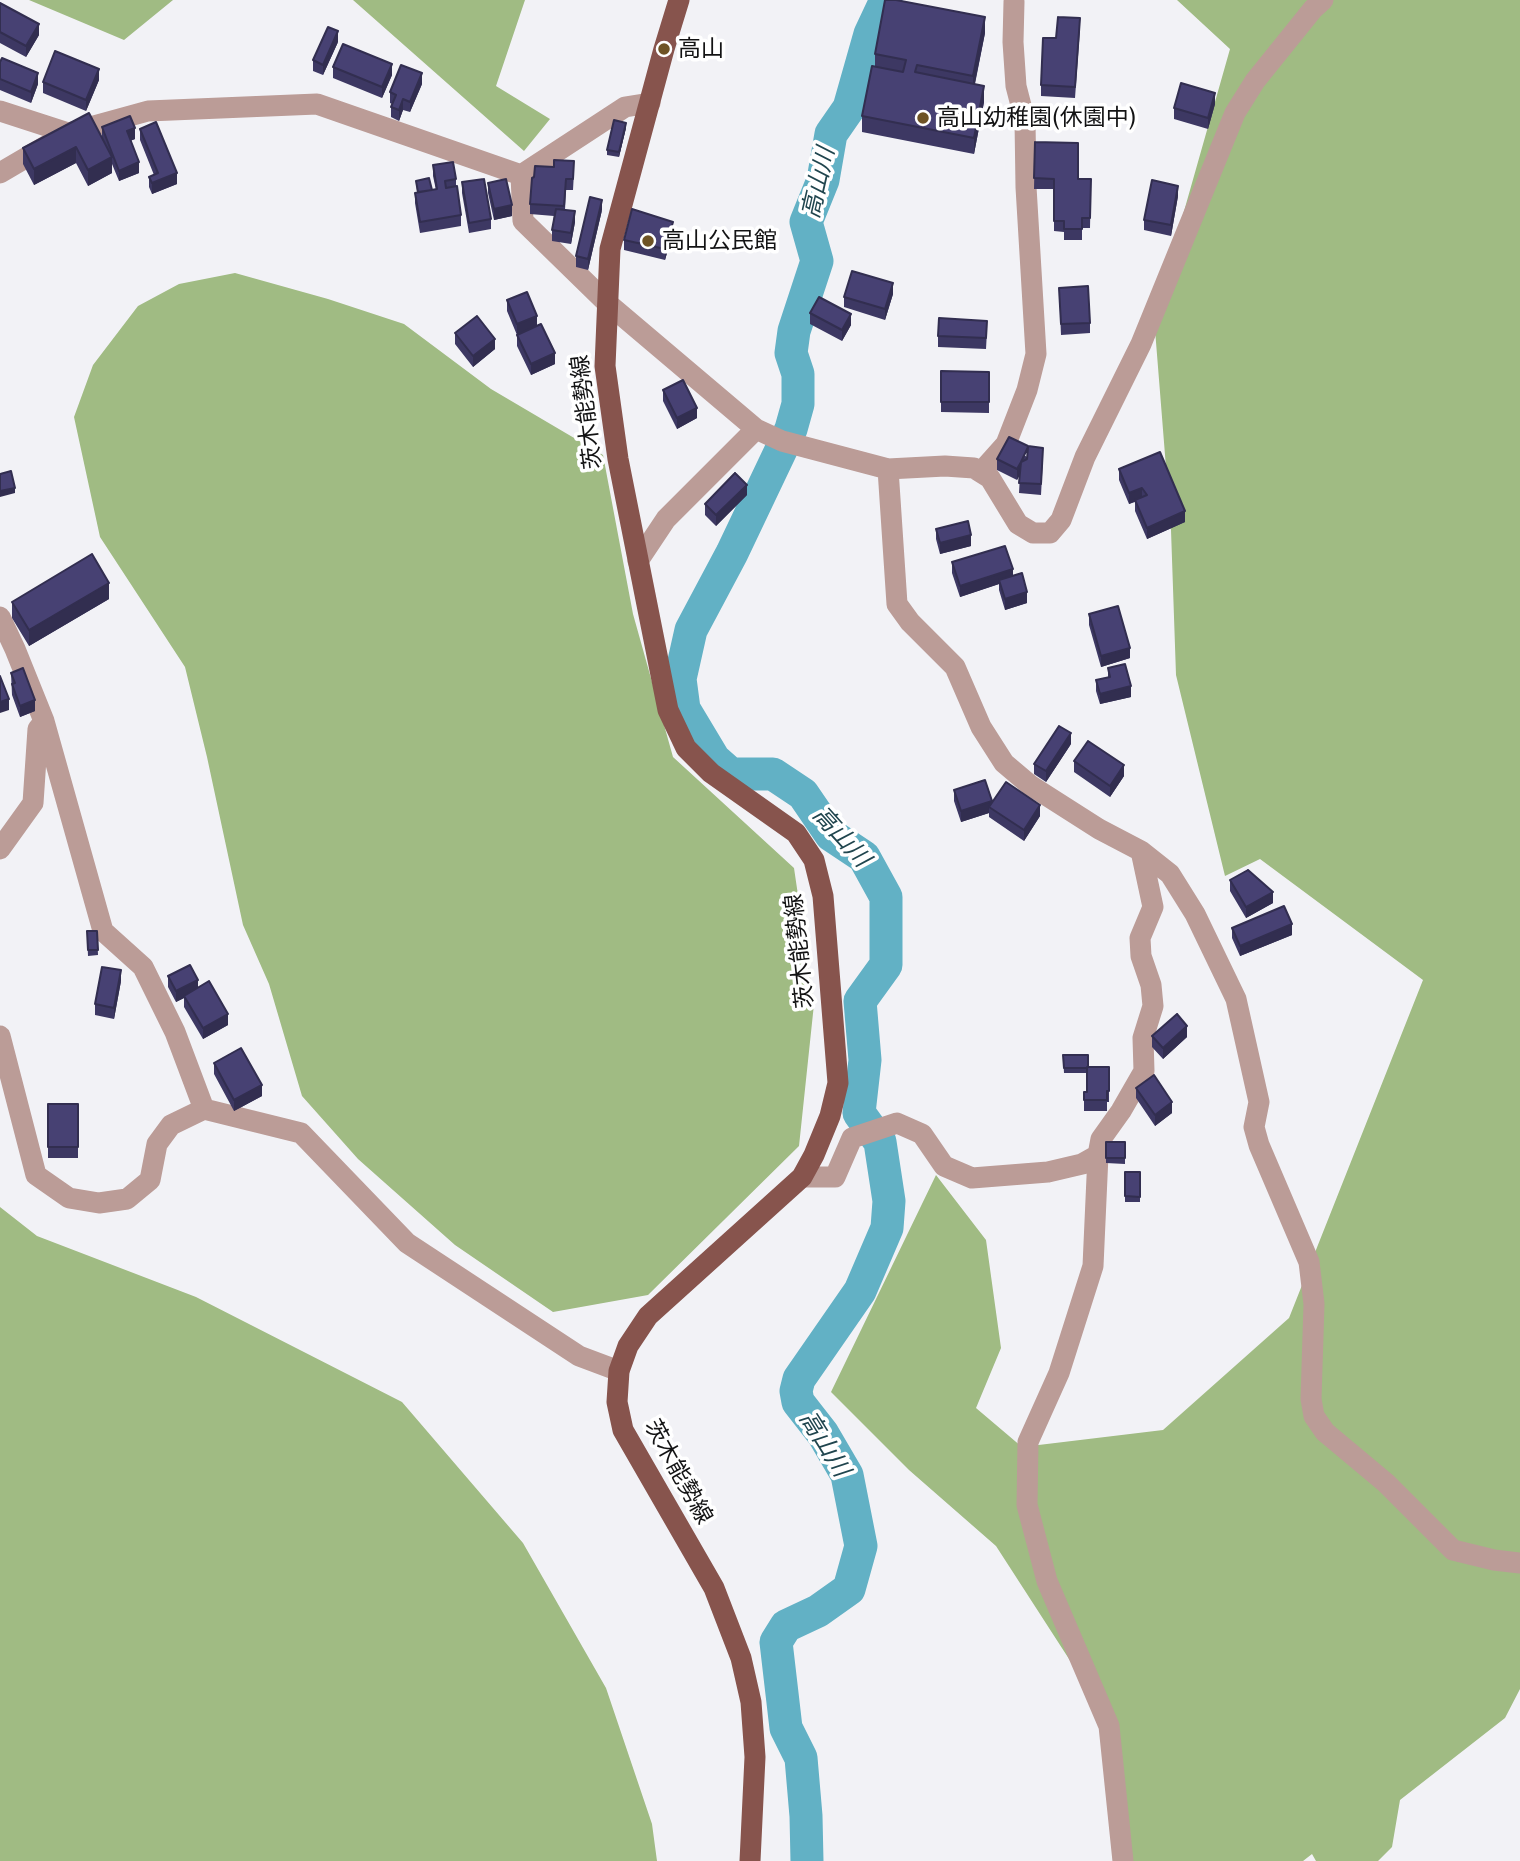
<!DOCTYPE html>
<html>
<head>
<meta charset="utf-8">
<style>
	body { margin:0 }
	canvas { display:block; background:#f2f2f6 }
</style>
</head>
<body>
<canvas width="1520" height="1861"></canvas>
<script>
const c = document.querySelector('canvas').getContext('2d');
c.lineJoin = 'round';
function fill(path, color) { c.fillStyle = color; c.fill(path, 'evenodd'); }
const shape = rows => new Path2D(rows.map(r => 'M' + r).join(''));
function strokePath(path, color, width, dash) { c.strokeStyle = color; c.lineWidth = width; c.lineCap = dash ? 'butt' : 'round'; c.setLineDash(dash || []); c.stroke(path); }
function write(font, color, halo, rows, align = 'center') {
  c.font = font + ' Literata,"Noto Sans JP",serif'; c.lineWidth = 7; c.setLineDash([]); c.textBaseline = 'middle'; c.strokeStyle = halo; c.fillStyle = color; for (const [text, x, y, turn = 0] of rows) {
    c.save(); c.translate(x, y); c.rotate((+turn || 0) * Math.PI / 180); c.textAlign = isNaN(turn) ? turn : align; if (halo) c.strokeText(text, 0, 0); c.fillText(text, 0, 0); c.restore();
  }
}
fill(shape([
	[29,0,173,0,124,40],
	[353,0,525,0,496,86,550,119,524,151],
	[1177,0,1520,0,1520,1689,1505,1718,1400,1800,1392,1847,1378,1861,1316,1861,1312,1854,1303,1861,1127,1861,1102,1710,996,1546,909,1470,831,1392,936,1175,986,1240,1001,1348,976,1408,1022,1447,1163,1430,1289,1318,1423,980,1260,859,1225,876,1176,675,1171,530,1154,317,1230,49],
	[235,273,328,299,404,324,491,389,603,455,633,614,673,757,794,868,814,1004,799,1146,648,1295,553,1312,455,1245,358,1159,302,1096,269,984,243,925,207,757,185,667,100,537,74,417,93,365,138,306,179,284],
	[0,1207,37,1236,196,1297,402,1402,523,1543,606,1688,652,1824,657,1861,0,1861]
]), '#a0bb83');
strokePath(shape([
	[807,1861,806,1816,801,1758,786,1728,776,1642,786,1626,818,1611,849,1589,861,1546,847,1475,823,1434,798,1402,796,1391,799,1379,860,1291,887,1228,889,1201,880,1142,859,1113,865,1060,860,1001,886,965,886,897,864,857,831,835,803,794,773,774,731,774,714,759,684,709,680,679,691,630,732,553,791,429,798,404,798,374,791,353,794,331,817,261,806,222,823,180,831,134,849,108,870,34,886,0]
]), '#62b1c5', 33);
strokePath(shape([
	[0,111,68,133],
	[0,173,68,133,148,111,317,104,521,175,625,107,650,103],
	[521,175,523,221,606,302,756,429,782,441,888,469,945,466,974,468,990,478,1018,524,1033,533,1050,533,1061,520,1085,457,1141,344,1235,113,1255,81,1313,9,1323,0],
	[888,469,897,604,910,622,955,667,981,727,1004,763,1030,785,1099,829,1141,851,1170,874,1195,914,1236,999,1259,1102,1254,1127,1259,1145,1309,1262,1314,1304,1311,1399,1314,1416,1325,1432,1386,1483,1453,1550,1494,1560,1520,1563],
	[981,472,1006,444,1027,390,1036,354,1026,187,1025,121,1016,86,1013,42,1014,2],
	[638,561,666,519,756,429],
	[0,617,15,649,44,721,103,931,143,967,175,1032,204,1109,301,1133,407,1243,579,1356,619,1371],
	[0,849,33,803,38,729,42,724],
	[0,1036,36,1175,69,1198,99,1203,127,1199,150,1180,157,1144,171,1125,204,1109],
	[1098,1155,1093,1266,1059,1373,1028,1442,1027,1505,1047,1581,1109,1726,1123,1861],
	[802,1177,835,1177,852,1138,897,1123,922,1134,944,1166,972,1178,1048,1172,1082,1164,1098,1155,1101,1139,1121,1111,1144,1071,1143,1038,1153,1006,1151,985,1141,956,1140,938,1153,907,1141,851]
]), '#bb9c97', 21);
strokePath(shape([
	[679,0,664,49,610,249,605,366,618,459,668,710,686,748,711,773,796,833,814,860,823,896,838,1083,830,1116,814,1155,802,1177,648,1316,628,1346,619,1371,617,1402,623,1430,714,1588,741,1658,751,1702,755,1757,750,1861]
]), '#87544d', 21);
fill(shape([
	[0,3,39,35,26,57,0,43],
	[1080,29,1075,98,1041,96,1041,85,1056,38],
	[985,33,975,84,984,102,974,154,862,132,862,116,875,66,875,54],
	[338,42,323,75,313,71,313,60],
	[0,62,38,84,31,103,0,90],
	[333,67,392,75,382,98,333,78],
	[99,80,86,111,43,93,43,82],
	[422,84,410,112,403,110,399,121,391,117,391,107,392,104,390,103,390,92],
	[1215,104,1208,129,1174,119,1174,108],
	[102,127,135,139,130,141,139,173,119,181,112,164,112,173,88,186,76,163,34,185,23,164,23,148,102,137],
	[626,128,619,157,607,155,607,150],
	[140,129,177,184,152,194,149,187,149,177,154,175,140,140],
	[1035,142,1078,179,1091,179,1090,228,1082,228,1082,240,1064,240,1064,232,1054,231,1054,189,1034,189],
	[433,165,456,179,456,186,461,215,461,226,420,233,415,203,415,193,417,192,416,181,432,190,436,190,433,176],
	[574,172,573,190,566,190,565,210,575,222,571,244,552,241,552,230,554,216,530,214,530,204],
	[462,182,491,219,491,229,469,233,462,193],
	[488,183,512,216,494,220,488,193],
	[1178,196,1171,236,1144,230,1144,220],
	[602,210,588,270,576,267,576,256],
	[673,232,665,260,624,250,624,240],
	[1059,288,1090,323,1090,333,1061,335],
	[893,294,885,320,844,307,844,297],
	[507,300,537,326,555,364,531,375,517,346,517,335,526,331,517,335,507,311],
	[810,313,851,325,842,341,810,324],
	[987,331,986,349,938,347,938,336],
	[455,333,495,349,473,367,455,344],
	[941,371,989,372,989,413,941,412],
	[663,390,697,418,677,429,663,401],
	[1028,446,1043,458,1041,495,1019,493,1020,474,1017,480,997,470,997,459],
	[1028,447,1027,457,1024,455],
	[1119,469,1185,522,1147,539,1135,511,1135,502,1129,504,1119,480],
	[747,495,716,526,705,515,705,504],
	[936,529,971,546,940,554,936,539],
	[952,562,1013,575,1027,603,1005,610,999,590,999,584,960,597,952,573],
	[109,599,29,646,12,618,12,602],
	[1089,614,1130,658,1101,667,1089,625],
	[1108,668,1131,697,1100,704,1096,691,1096,680,1108,678],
	[11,673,35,711,20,717,12,695],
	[1071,744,1046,782,1034,774,1034,764],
	[1074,761,1124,776,1110,797,1074,772],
	[954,790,992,801,1040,816,1024,841,989,817,989,813,961,822,954,801],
	[1230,880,1273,903,1246,918,1230,891],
	[1232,928,1292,935,1240,956,1232,938],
	[87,931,97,931,98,955,88,956],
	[168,976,198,988,228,1025,203,1039,184,1007,184,998,176,1002,168,987],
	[121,981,114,1019,95,1015,95,1004],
	[1152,1036,1187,1037,1163,1059,1152,1047],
	[1063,1055,1088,1067,1109,1067,1109,1102,1107,1102,1107,1111,1084,1111,1084,1092,1087,1092,1087,1073,1064,1073],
	[214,1063,262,1096,234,1111,214,1074],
	[1136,1088,1172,1113,1155,1126,1136,1098],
	[48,1104,78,1104,78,1158,48,1158],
	[1106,1142,1125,1142,1125,1164,1106,1163],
	[1125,1172,1140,1172,1140,1202,1125,1202]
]), '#3d3863');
fill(shape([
	[985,17,985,33,973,92,973,76],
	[39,24,39,35,26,57,26,46],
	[338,31,338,42,323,75,323,65],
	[392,64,392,75,382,98,382,87],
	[99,69,99,80,86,111,86,100],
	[38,73,38,84,31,103,31,92],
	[422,73,422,84,410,112,410,102],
	[984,86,984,102,974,154,974,138],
	[1215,93,1215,104,1208,129,1208,118],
	[403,99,403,110,399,121,399,110],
	[626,123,626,128,619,157,619,152],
	[135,128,135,139,127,142,127,131],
	[76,147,76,163,34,185,34,169],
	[112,157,112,173,88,186,88,170],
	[139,162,139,173,119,181,119,171],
	[177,173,177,184,152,194,152,183],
	[1178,186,1178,196,1171,236,1171,225],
	[602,200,602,210,588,270,588,259],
	[512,205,512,216,494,220,494,209],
	[575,211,575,222,571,244,571,233],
	[673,222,673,232,665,260,665,249],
	[893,283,893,294,885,320,885,309],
	[851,314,851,325,842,341,842,330],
	[537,316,537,326,517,335,517,324],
	[495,339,495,349,473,367,473,356],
	[555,353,555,364,531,375,531,364],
	[697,408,697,418,677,429,677,418],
	[1021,462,1021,473,1017,480,1017,469],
	[747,485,747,495,716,526,716,515],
	[15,488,15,493,0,497,0,491],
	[1142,488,1142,498,1129,504,1129,493],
	[1185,511,1185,522,1147,539,1147,528],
	[971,535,971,546,940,554,940,543],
	[1013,569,1013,580,999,580,999,584,960,597,960,586],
	[109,583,109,599,29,646,29,630],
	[1027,592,1027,603,1005,610,1005,599],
	[1130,648,1130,658,1101,667,1101,656],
	[1131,686,1131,697,1100,704,1100,694],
	[9,699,9,710,0,713,0,702],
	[35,700,35,711,20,717,20,706],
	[1071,733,1071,744,1046,782,1046,771],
	[1124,765,1124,776,1110,797,1110,786],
	[992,801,989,807,989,813,961,822,961,811],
	[1040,805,1040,816,1024,841,1024,830],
	[1273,892,1273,903,1246,918,1246,907],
	[1292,924,1292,935,1240,956,1240,946],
	[121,970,121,981,114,1019,114,1008],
	[198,980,198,991,176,1002,176,991],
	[228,1014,228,1025,203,1039,203,1028],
	[1187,1026,1187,1037,1163,1059,1163,1048],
	[262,1085,262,1096,234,1111,234,1100],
	[1172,1102,1172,1113,1155,1126,1155,1115]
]), '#322e50');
const building = shape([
	[885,0,896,0,985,17,973,76,917,65,915,72,984,86,974,138,862,116,872,66,903,72,906,60,875,54,885,0],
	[0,3,39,24,26,46,0,32,0,3],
	[1058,17,1080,18,1075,87,1041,85,1043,38,1056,38,1058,17],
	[328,27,338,31,323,65,313,60,328,27],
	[343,44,392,64,382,87,333,67,343,44],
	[55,51,99,69,86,100,43,82,55,51],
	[2,58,38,73,31,92,0,79,0,62,2,58],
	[401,65,422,73,410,102,403,99,399,110,391,107,396,95,390,92,401,65],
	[1181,83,1215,93,1208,118,1174,108,1181,83],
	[89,113,112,157,88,170,76,147,34,169,23,148,89,113],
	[130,116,135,128,127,131,139,162,119,171,102,127,130,116],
	[614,120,626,123,619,152,607,150,614,120],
	[156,122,177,173,152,183,149,177,158,173,140,129,156,122],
	[1035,142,1078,143,1078,179,1091,179,1090,218,1082,218,1082,229,1064,229,1064,221,1054,221,1054,179,1034,178,1035,142],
	[554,160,574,161,573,179,566,179,564,206,530,204,532,178,534,177,535,166,554,167,554,160],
	[453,162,456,179,445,181,446,188,457,186,461,215,420,222,415,193,437,189,433,165,453,162],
	[429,178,432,190,418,192,416,181,429,178],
	[484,179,491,219,469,223,462,182,484,179],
	[506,179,512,205,494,209,488,183,506,179],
	[1152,180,1178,186,1171,225,1144,220,1152,180],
	[590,197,602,200,588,259,576,256,590,197],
	[556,209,575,211,571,233,552,230,556,209],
	[632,209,673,222,665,249,624,240,632,209],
	[852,271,893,283,885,309,844,297,852,271],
	[1088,286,1090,323,1061,324,1059,288,1088,286],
	[527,292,537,316,517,324,507,300,527,292],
	[819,297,851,314,842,330,810,313,819,297],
	[477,316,495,339,473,356,455,333,477,316],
	[939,318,987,321,986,338,938,336,939,318],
	[541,324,555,353,531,364,517,335,541,324],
	[941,371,989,372,989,402,941,402,941,371],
	[683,380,697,408,677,418,663,390,683,380],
	[1009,437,1028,446,1043,448,1041,484,1019,483,1021,462,1017,469,997,459,1009,437],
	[1028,447,1027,459,1021,462,1028,447],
	[1160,452,1185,511,1147,528,1135,500,1147,495,1142,488,1129,493,1119,469,1160,452],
	[11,471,15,488,0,491,0,474,11,471],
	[735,473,747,485,716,515,705,504,735,473],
	[968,521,971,535,940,543,936,529,968,521],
	[1005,546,1013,569,960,586,952,562,1005,546],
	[92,554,109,583,29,630,12,602,92,554],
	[1022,573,1027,592,1005,599,999,580,1022,573],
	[1118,606,1130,648,1101,656,1089,614,1118,606],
	[1125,664,1131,686,1100,694,1096,680,1110,677,1108,668,1125,664],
	[23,668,35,700,20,706,12,684,15,683,11,673,23,668],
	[0,676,9,699,0,702,0,676],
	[1059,726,1071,733,1046,771,1034,764,1059,726],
	[1088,741,1124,765,1110,786,1074,761,1088,741],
	[985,780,992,801,961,811,954,790,985,780],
	[1006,782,1040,805,1024,830,989,807,1006,782],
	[1248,870,1273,892,1246,907,1230,880,1248,870],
	[1284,906,1292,924,1240,946,1232,928,1284,906],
	[87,931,97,931,98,950,88,950,87,931],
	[190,965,198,980,176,991,168,976,190,965],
	[102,967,121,970,114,1008,95,1004,102,967],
	[209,981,228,1014,203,1028,184,996,209,981],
	[1177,1014,1187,1026,1163,1048,1152,1036,1177,1014],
	[241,1048,262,1085,234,1100,214,1063,241,1048],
	[1063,1055,1088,1055,1088,1067,1087,1068,1064,1068,1063,1055],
	[1087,1067,1109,1067,1109,1091,1107,1091,1107,1100,1084,1100,1084,1092,1087,1092,1087,1067],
	[1154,1075,1172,1102,1155,1115,1136,1088,1154,1075],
	[48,1104,78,1104,78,1147,48,1147,48,1104],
	[1106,1142,1125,1142,1125,1158,1106,1158,1106,1142],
	[1125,1172,1140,1172,1140,1197,1125,1196,1125,1172]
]);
fill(building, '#474173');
strokePath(building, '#322e50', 2);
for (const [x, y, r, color] of [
	[664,49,7,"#6e5325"],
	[923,118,7,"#6e5325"],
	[648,241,7,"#6e5325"]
]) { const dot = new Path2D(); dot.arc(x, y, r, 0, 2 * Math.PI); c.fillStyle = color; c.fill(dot); strokePath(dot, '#fff', 2.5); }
write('23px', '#131314', '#fff', [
	["高山",678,49],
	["高山幼稚園(休園中)",937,118],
	["高山公民館",662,241]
], 'left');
write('23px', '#131314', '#fff', [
	["茨木能勢線",587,412,-97],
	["茨木能勢線",800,951,-96],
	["茨木能勢線",678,1472,61]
]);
write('italic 24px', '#20454e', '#fff', [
	["高山川",819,183,-77],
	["高山川",841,837,48],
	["高山川",824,1444,58]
]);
</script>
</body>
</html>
